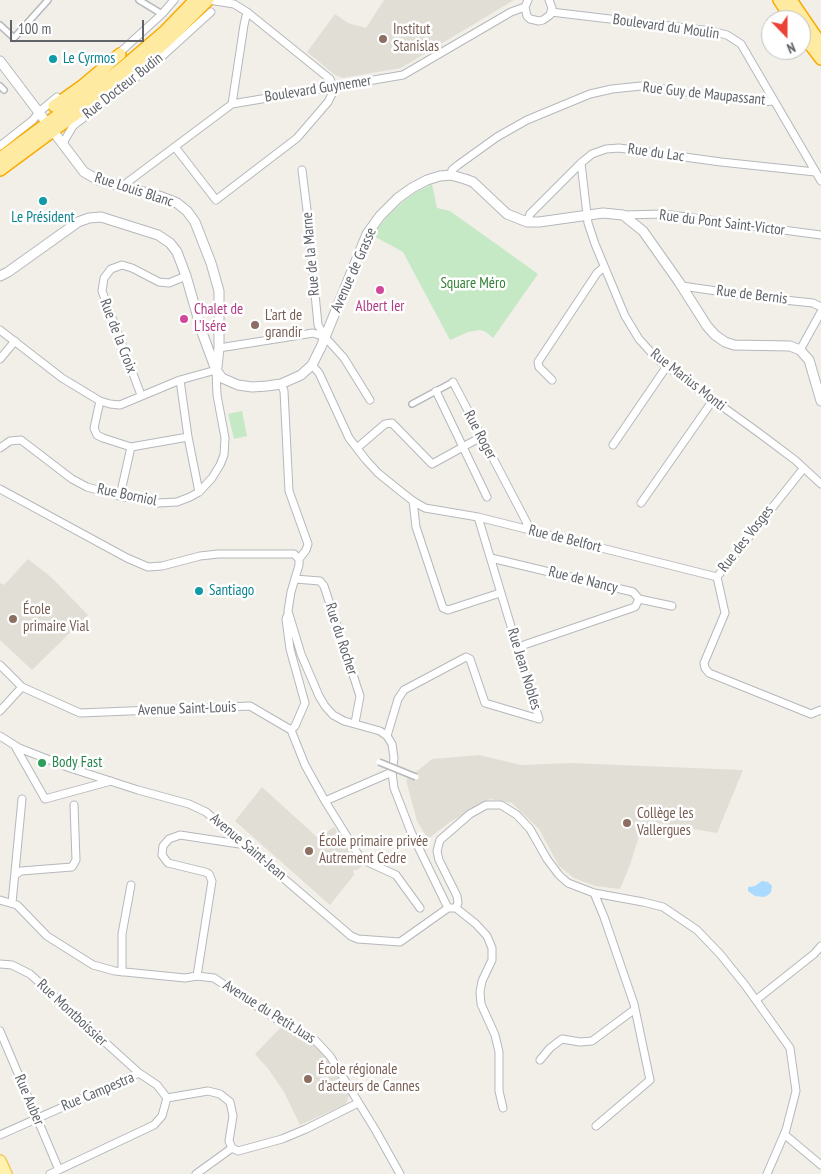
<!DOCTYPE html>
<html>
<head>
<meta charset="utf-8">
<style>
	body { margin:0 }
	#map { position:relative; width:821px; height:1174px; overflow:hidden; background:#f1efe8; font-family:"PT Sans Narrow",sans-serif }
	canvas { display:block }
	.north { position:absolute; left:761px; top:10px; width:50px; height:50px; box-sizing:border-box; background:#fff; border:1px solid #bfc1c3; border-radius:50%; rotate:158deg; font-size:14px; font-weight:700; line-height:20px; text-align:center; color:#5f6368 }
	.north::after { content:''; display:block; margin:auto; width:18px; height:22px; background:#ea4335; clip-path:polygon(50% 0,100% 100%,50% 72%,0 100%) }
	.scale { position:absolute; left:10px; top:20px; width:134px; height:22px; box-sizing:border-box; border:2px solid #5f6368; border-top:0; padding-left:6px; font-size:15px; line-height:18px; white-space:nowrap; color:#5f6368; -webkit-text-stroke:4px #fff; paint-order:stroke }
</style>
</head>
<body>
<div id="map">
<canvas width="821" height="1174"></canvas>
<div class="north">N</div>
<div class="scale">100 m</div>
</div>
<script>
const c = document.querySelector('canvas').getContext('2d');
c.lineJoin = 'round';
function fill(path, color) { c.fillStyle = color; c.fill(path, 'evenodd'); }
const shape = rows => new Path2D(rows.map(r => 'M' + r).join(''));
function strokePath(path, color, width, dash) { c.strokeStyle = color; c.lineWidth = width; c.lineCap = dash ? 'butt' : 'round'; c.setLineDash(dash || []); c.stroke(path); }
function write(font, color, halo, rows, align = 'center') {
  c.font = font + ' "PT Sans Narrow",sans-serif'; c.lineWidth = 5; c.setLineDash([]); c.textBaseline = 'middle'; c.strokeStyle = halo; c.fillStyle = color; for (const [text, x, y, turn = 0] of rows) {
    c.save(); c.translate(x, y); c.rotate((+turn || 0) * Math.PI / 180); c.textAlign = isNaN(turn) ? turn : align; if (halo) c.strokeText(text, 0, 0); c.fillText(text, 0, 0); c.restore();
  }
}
fill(shape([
	[384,0,514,0,401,68,343,78,335,75,307,52,335,14,348,23,366,28],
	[28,559,51,577,88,615,32,670,0,640,0,584,1,583,4,585],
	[479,755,521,765,570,763,743,770,717,833,658,823,640,833,630,865,620,889,595,886,574,878,559,866,539,829,512,803,490,799,450,822,428,839,417,821,406,780,432,759],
	[262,787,318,838,334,827,353,856,362,866,357,870,353,870,354,875,330,905,235,821],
	[282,1026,305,1037,324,1055,338,1074,349,1095,346,1104,300,1125,284,1092,269,1070,255,1054]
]), '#e1ded6');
fill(shape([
	[432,184,437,208,450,211,538,274,493,338,486,332,480,330,468,332,450,340,403,252,372,235,389,215,403,202,415,193],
	[242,411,247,436,234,439,228,414]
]), '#c5e8c5');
fill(shape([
	[762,881,768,882,772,886,771,892,768,895,764,897,755,896,748,891,748,887,755,886]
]), '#aadaff');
const pedestrian = shape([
	[139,0,162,14],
	[0,25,14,38,48,0],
	[0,86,4,90],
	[412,404,453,382]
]);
const minor = shape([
	[528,0,525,7,527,16,530,19,539,21,543,20,550,15,552,8,549,0],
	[551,12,711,31,727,35,741,44,821,181],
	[117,55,162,14,174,0],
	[232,104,244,25,247,12],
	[63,143,73,126,156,62,211,12],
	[0,146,33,120,39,112,57,97],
	[175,147,216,200,297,138,328,102,333,92,333,87,330,79,247,12,234,4,209,0],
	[581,163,588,223,595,244,625,316,639,339,658,360,759,433,795,460,821,484],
	[302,170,307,210,318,325,325,337,344,358,370,400],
	[451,175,452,170,458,165,497,137,527,120,590,94,612,89,641,86,761,102,773,101],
	[121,187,232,104,403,75,511,12,525,7],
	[623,215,664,214,821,235],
	[527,222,530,214,581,163,592,154,606,149,619,148,721,162,815,172],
	[682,286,765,298,813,303,821,307],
	[0,330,62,378,100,401,110,404,120,405,180,380,216,370,217,395,225,438,224,455,220,465,212,478,199,492,190,497,177,502,158,503,120,496,87,487,72,479,21,440,10,441,0,448],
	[219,348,313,333,325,337],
	[800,350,821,312],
	[0,359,15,341],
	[312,365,319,373,349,438,366,460,378,473,399,490,413,501,425,508,478,517,717,577],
	[180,380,188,437,199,492],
	[552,380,539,367,538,362,597,273,604,267],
	[453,382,527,523,526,529],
	[281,384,284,391,289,491,308,544,306,550,299,559],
	[436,391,487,497],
	[141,395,102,291,104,278,111,269,122,265,132,268,159,282,169,283,186,276],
	[100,401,94,428,97,435,103,438,131,447,120,496],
	[613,445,667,366],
	[131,447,188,437],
	[357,448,385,424,392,423,432,464,481,437],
	[803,469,717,577,725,613,704,663,705,668,709,673,811,714,821,710],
	[0,489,127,558,148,567,162,566,200,556,218,554,294,554,299,559,299,565,291,592,288,611,301,654,319,696,325,706,333,715,344,721,380,731,387,736,392,744,394,758,392,772,394,788,411,832,448,908],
	[413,501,416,527,443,608,448,610,500,593],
	[641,503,713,400],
	[491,558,633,592,639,599,672,606],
	[295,579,320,581,324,586,360,696,355,723],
	[288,614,286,619,290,649,305,703,295,726,291,730],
	[518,647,635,607,639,599],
	[0,665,22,687,80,713,250,706,291,730,305,765,325,801,392,772],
	[0,711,22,687],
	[0,736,19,748,70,768,138,790,189,804,206,812,351,936,358,939,400,942,448,908],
	[387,736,398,699,404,690,466,657,470,659,485,703,539,719,478,517],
	[15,746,45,799,111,781],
	[325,801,361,859,396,875,420,908],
	[15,875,21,871,72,867,76,860,74,805],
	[594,893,604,917,634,1004,650,1080,596,1126],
	[0,900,17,905,47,936,93,965,115,971,185,978,197,976,214,978,273,1017,314,1039,330,1056,376,1131,400,1174],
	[12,903,22,799],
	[448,908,456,908,458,903,457,896,439,860,437,851,440,840,470,814,486,805,501,805,517,815,530,829,547,859,559,875,568,883,594,893,643,902,663,907,697,930,720,954,745,985,790,1048,796,1091,786,1130,767,1174],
	[456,908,476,924,487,936,492,948,492,960,482,981,480,992,481,1004,495,1035,499,1052,499,1091,503,1108],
	[0,964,12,965,30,974,139,1073,157,1085,167,1098],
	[122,972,122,934,131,885],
	[197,976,212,881,209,874,205,872,168,863,162,855,163,846,169,839,180,835,246,845],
	[756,1000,814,954,821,946],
	[0,1031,59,1170],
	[540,1060,550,1048,562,1039,580,1042,592,1041,635,1009],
	[167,1098,208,1091,220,1094,230,1102,233,1116,229,1141,232,1148,238,1151,282,1139,306,1129,358,1103],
	[784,1134,821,1165],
	[0,1135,139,1073],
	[50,1174,154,1125,162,1116,167,1098],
	[196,1174,232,1148]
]);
const tertiary = shape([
	[0,61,84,172,98,180,159,196,177,203,187,211,195,222,211,263,219,291,219,348,217,367],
	[0,276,8,272,78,222,89,218,101,217,158,235,170,243,177,252,186,276,203,335,216,370,222,378,238,385,252,387,267,386,281,384,301,375,312,365,321,347,367,234,380,216,398,198,412,188,427,180,440,176,451,175,465,179,473,182,507,214,527,222,539,222,603,213,623,215,643,231,679,282,707,326,715,335,725,342,734,345,790,346,800,350,809,360,821,401]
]);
const primary = shape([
	[0,1161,6,1174]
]);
const trunk = shape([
	[779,0,792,20],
	[791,0,821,44],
	[801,33,821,59],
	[54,106,82,86,120,54],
	[0,158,122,68,164,32,195,0],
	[0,170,134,71,169,39,208,0]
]);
strokePath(pedestrian, '#b5b8bc', 8);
strokePath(minor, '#b5b8bc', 9);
strokePath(tertiary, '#b5b8bc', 11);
strokePath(primary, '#f2c960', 14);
strokePath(trunk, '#f9ab00', 14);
strokePath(pedestrian, '#fff', 5);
strokePath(minor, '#fff', 7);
strokePath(tertiary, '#fff', 9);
strokePath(primary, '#fff2af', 11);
strokePath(trunk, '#feeaa1', 11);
const pedestrianBridge = shape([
	[379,762,416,777]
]);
strokePath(pedestrianBridge, '#b5b8bc', 8, []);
strokePath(pedestrianBridge, '#fff', 5);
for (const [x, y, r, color] of [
	[383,39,5,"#8d6e63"],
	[53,59,5,"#0f9aa8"],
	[43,201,5,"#0f9aa8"],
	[380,290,5,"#d1479c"],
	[184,319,5,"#d1479c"],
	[255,325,5,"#8d6e63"],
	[199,591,5,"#0f9aa8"],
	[13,619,5,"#8d6e63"],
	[42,763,5,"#2e9e5b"],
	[627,823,5,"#8d6e63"],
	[309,851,5,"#8d6e63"],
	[308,1079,5,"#8d6e63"]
]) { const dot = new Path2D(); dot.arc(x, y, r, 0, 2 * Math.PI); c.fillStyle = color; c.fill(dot); strokePath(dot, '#fff', 2); }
write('15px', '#5f6368', '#fff', [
	["Boulevard du Moulin",666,27,8],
	["Rue Docteur Budin",123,86,-38],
	["Boulevard Guynemer",318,89,-9],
	["Rue Guy de Maupassant",704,94,6],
	["Rue du Lac",656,153,8],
	["Rue Louis Blanc",134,190,18],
	["Rue du Pont Saint-Victor",722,223,7],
	["Rue de la Marne",311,254,-95],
	["Avenue de Grasse",354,270,-66],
	["Rue de Bernis",752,295,7],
	["Rue de la Croix",118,336,69],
	["Rue Marius Monti",688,380,38],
	["Rue Roger",480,435,62],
	["Rue Borniol",127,495,12],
	["Rue de Belfort",565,539,14],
	["Rue des Vosges",746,539,-52],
	["Rue de Nancy",583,580,14],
	["Rue du Rocher",341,639,72],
	["Rue Jean Nobles",524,669,73],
	["Avenue Saint-Louis",187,709,-2],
	["Avenue Saint-Jean",248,847,40],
	["Avenue du Petit Juas",269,1012,32],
	["Rue Montboissier",72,1013,43],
	["Rue Campestra",98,1092,-23],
	["Rue Auber",29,1100,67]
]);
write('15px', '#785e54', '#fff', [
	["Institut",393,30],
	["Stanislas",393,47],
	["L'art de",265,316],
	["grandir",265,333],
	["École",23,610],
	["primaire Vial",23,627],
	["Collège les",637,814],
	["Vallergues",637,831],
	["École primaire privée",319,842],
	["Autrement Cedre",319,859],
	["École régionale",318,1070],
	["d'acteurs de Cannes",318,1087]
], 'left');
write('15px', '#0d838f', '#fff', [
	["Le Cyrmos",63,59],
	["Le Président",43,218,"center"],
	["Santiago",209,591]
], 'left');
write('15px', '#348238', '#fff', [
	["Square Méro",473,284]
]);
write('15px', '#b23c85', '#fff', [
	["Albert Ier",380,307],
	["Chalet de",194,310,"left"],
	["L'Isére",194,327,"left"]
]);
write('15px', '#27864d', '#fff', [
	["Body Fast",52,763]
], 'left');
</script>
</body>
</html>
